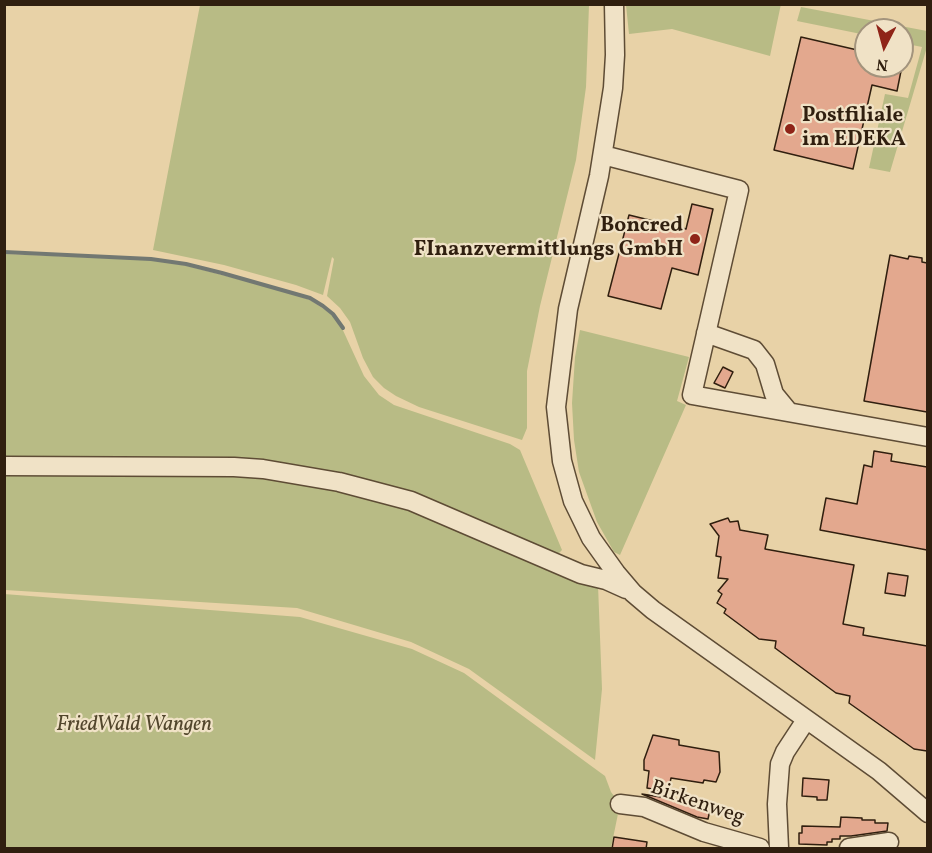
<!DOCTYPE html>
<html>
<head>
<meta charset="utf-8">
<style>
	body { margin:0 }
	#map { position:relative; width:932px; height:853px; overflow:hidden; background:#e8d2a7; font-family:Vollkorn,serif }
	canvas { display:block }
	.frame { position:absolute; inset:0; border:6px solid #301f0f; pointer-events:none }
	.north { position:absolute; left:854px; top:18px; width:60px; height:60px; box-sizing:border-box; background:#f0e2c6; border:2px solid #a3947d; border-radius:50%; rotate:186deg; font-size:16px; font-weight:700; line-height:24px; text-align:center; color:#301f0f }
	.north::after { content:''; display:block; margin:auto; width:21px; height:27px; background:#8f2418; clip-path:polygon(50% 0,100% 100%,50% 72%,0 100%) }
</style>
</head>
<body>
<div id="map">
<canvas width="932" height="853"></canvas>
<div class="frame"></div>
<div class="north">N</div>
</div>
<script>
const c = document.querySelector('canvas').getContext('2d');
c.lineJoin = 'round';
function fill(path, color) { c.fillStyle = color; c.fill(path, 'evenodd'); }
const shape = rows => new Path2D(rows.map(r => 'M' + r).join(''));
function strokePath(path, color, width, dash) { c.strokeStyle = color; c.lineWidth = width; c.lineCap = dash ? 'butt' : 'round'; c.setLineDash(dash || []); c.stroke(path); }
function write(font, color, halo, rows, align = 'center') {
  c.font = font + ' Vollkorn,serif'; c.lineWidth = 4.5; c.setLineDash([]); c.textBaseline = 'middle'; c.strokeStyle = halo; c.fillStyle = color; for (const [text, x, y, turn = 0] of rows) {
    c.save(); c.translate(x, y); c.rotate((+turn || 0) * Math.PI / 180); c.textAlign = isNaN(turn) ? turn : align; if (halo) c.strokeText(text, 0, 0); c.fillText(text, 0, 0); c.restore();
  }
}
fill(shape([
	[781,4,770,56,672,29,629,34,626,5],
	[200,5,589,5,586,87,576,160,540,306,527,371,527,428,522,440,419,407,396,396,384,388,373,377,363,358,350,322,340,308,327,296,334,259,332,257,323,295,296,285,224,265,153,250],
	[801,7,927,31,927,47,890,172,869,168,885,94,908,98,922,47,902,43,902,30,866,30,866,35,797,21],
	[5,254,152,260,188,266,280,290,310,300,333,315,341,326,364,376,379,395,394,405,510,444,520,450,562,550,556,556,336,477,5,462],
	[580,330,689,357,677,401,686,405,620,555,614,552,597,522,579,472,574,440,572,403,575,357],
	[4,471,264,474,408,506,598,585,602,689,595,760,469,669,411,642,297,608,5,590],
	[4,594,300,617,412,649,464,673,605,776,611,792,620,804,611,848,5,848]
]), '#b8bb85');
strokePath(shape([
	[4,252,151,259,186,264,222,273,310,298,323,306,333,314,343,328]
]), '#727872', 4);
const building = shape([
	[801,37,866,52,866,66,902,66,897,91,872,85,853,169,774,150,801,37],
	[692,204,713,209,698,275,672,268,661,309,608,296,629,215,686,229,692,204],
	[890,255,908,259,909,256,922,258,922,262,927,263,927,412,864,401,890,255],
	[723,367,733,372,725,388,714,383,723,367],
	[874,451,892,454,891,461,927,467,927,550,820,530,826,498,857,504,864,465,872,467,874,451],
	[728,518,730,522,738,521,740,530,768,535,765,549,854,565,843,624,864,628,863,635,927,646,927,751,914,749,849,703,850,696,836,693,775,648,776,641,759,639,724,613,726,609,717,603,722,594,718,591,728,579,718,578,721,557,716,556,719,536,710,524,728,518],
	[888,573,908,576,905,596,885,593,888,573],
	[653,735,679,740,679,745,719,752,720,772,716,782,704,780,703,783,671,778,668,792,647,788,649,771,644,770,644,760,653,735],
	[803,778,829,780,827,800,817,800,817,797,802,796,803,778],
	[642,794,711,805,708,819,697,817,642,794],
	[841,817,862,818,862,820,875,820,875,823,888,823,887,831,851,836,840,836,840,839,832,839,832,842,827,842,827,845,799,844,799,833,802,833,802,826,840,827,841,817],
	[614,837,647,842,646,849,612,849,614,837]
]);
fill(building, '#e3a88e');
strokePath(building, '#301f0f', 1.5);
const minor = shape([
	[614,4,615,55,613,88,599,176,568,309,556,407,562,461,573,501,591,538,616,573,633,593,653,610,879,771,928,813],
	[603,155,739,190,692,395,928,437],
	[706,333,754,350,765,364,774,394,788,411],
	[4,466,234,467,263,469,339,482,411,501,581,574,606,580,626,589],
	[620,804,644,807,704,832,760,848],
	[779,848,777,804,780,764,785,752,806,720],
	[849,848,889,842]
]);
strokePath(minor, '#5e4c35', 21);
strokePath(minor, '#f0e2c6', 18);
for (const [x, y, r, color] of [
	[790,129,6,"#8f2418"],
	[695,239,6,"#8f2418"]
]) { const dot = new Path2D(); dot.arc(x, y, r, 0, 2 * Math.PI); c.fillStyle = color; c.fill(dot); strokePath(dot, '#f0e2c6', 2); }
write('bold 21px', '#301f0f', '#f0e2c6', [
	["Postfiliale",802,117],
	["im EDEKA",802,141],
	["Boncred",683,227,"right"],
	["FInanzvermittlungs GmbH",683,251,"right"]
], 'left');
write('italic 21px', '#52462c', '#f0e2c6', [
	["FriedWald Wangen",134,726]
]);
write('21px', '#301f0f', '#f0e2c6', [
	["Birkenweg",697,804,19]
]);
</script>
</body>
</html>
